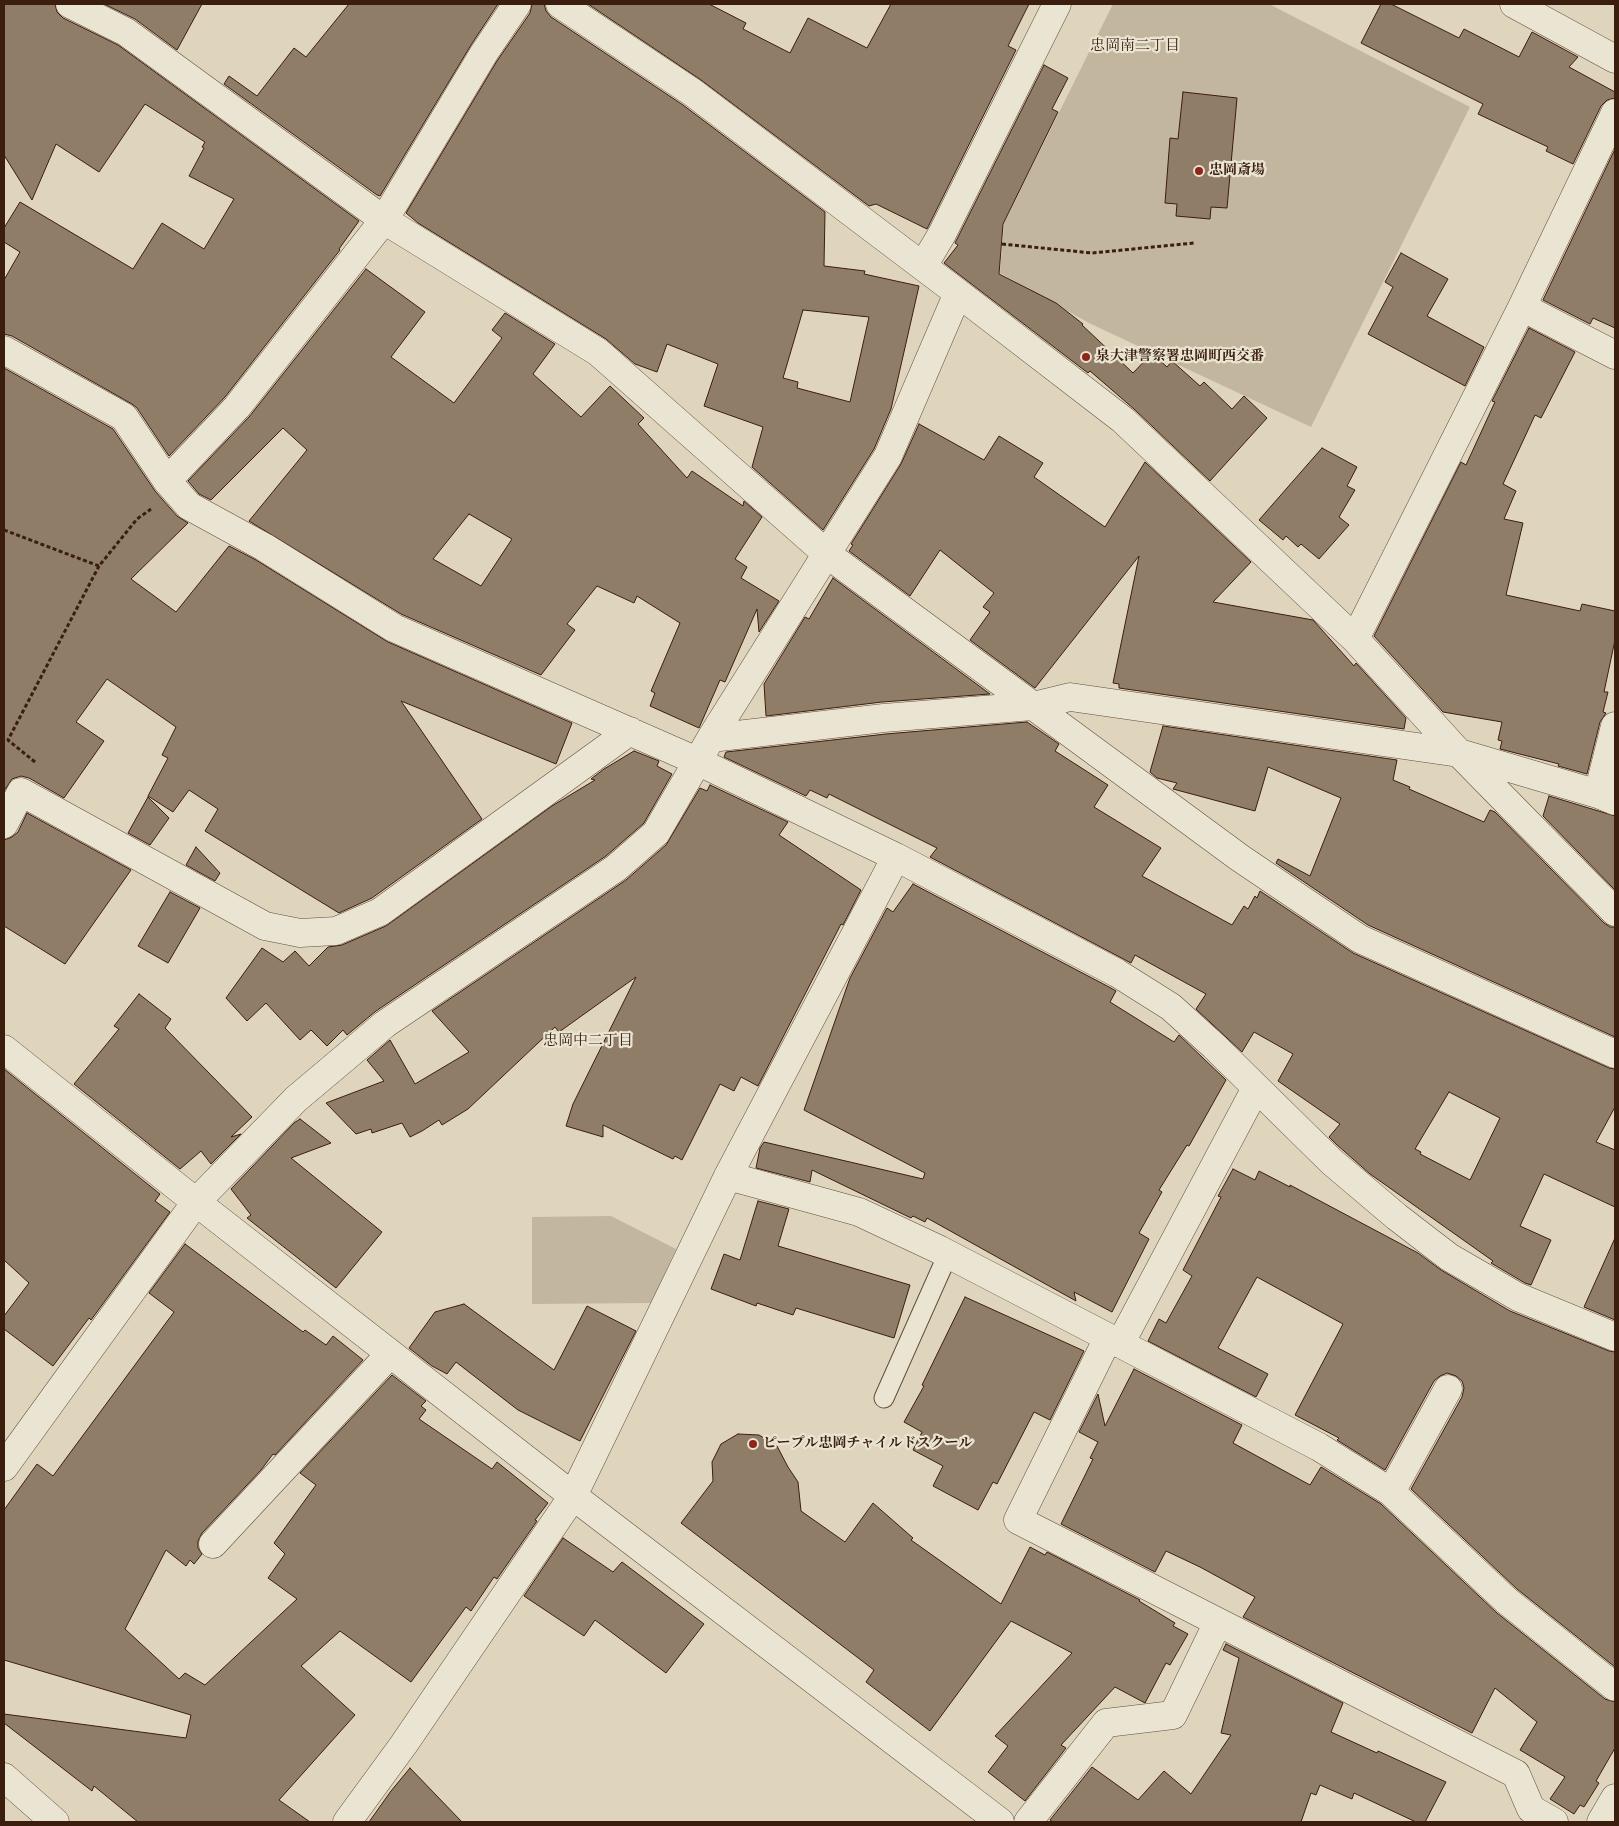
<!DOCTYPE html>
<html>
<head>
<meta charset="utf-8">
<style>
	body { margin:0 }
	#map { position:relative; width:1619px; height:1826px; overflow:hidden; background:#dfd5bc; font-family:"IM FELL Great Primer",serif }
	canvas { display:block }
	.frame { position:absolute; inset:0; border:5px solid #3b1e0e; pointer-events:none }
</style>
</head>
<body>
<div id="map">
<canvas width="1619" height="1826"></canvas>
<div class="frame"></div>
</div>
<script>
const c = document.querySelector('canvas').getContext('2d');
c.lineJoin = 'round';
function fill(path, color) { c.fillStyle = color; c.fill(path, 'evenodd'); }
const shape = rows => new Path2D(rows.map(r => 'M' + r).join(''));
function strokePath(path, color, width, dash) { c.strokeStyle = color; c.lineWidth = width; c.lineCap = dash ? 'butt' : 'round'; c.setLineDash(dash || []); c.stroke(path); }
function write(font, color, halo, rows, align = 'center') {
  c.font = font + ' "IM FELL Great Primer","Noto Serif JP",serif'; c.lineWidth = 4.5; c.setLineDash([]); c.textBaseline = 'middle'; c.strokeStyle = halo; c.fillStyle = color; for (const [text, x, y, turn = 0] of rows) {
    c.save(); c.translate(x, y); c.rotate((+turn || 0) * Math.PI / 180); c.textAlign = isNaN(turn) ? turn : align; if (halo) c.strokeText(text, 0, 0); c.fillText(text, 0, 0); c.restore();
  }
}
fill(shape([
	[1113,4,1269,4,1470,107,1311,427,1089,323,1000,273,1004,223],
	[611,1216,676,1249,651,1303,532,1304,532,1217]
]), '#c3b69e');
const building = shape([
	[4,4,55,4,57,12,63,18,118,45,359,221,339,249,340,250,225,397,169,456,137,408,132,404,12,336,4,334,4,280,20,252,4,242,4,228,20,202,133,269,162,223,204,249,234,199,189,176,204,148,202,147,205,142,145,104,99,172,56,144,32,200,4,155,4,4],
	[104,4,202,4,177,50,135,19,104,4],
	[349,4,498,4,471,45,380,196,377,195,224,84,229,76,257,96,294,48,306,57,349,4],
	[532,4,544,4,546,11,551,17,683,105,825,212,824,266,865,271,864,274,919,286,891,409,874,449,823,530,752,467,763,427,704,406,718,364,667,344,657,372,635,364,606,339,418,223,406,213,497,61,530,13,532,4],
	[803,310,869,317,850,402,797,388,798,382,783,378,803,310],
	[588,4,709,4,746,23,743,29,790,53,808,18,867,48,891,4,1029,4,1008,46,1016,50,927,229,876,204,869,206,701,80,588,4],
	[1381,4,1391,4,1459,38,1464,29,1519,57,1532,32,1578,57,1569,67,1615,92,1615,98,1607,100,1601,106,1573,164,1546,151,1548,147,1478,114,1483,104,1361,43,1381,4],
	[1044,65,1068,78,1052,109,1058,112,1003,224,999,274,1056,303,1083,324,1082,325,1133,373,1152,353,1167,367,1172,361,1200,386,1204,382,1232,409,1244,396,1267,418,1210,481,1134,409,1090,371,1088,373,944,263,958,245,955,243,1044,65],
	[1183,92,1237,98,1227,208,1211,207,1210,219,1176,216,1177,204,1165,203,1170,138,1178,139,1183,92],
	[1615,149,1615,328,1593,318,1590,324,1543,300,1615,149],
	[1401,253,1448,279,1427,316,1484,347,1465,386,1368,334,1393,287,1385,282,1401,253],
	[366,269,425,312,391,357,454,403,502,338,492,330,505,313,555,344,533,374,581,417,610,386,644,418,638,424,687,478,692,471,743,506,744,501,762,517,735,559,747,567,741,578,779,601,759,632,757,609,725,682,720,680,699,728,650,706,655,693,651,691,680,623,637,596,634,603,597,586,567,624,575,630,541,675,401,614,249,521,307,450,283,428,211,500,199,494,188,481,249,417,366,269],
	[469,514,512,539,481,586,433,559,469,514],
	[1529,328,1575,352,1541,418,1535,415,1503,484,1516,491,1504,519,1523,523,1506,595,1580,611,1582,604,1615,611,1615,640,1604,692,1608,692,1603,712,1606,713,1600,722,1587,774,1558,766,1559,764,1500,749,1502,741,1498,740,1502,722,1443,712,1374,636,1461,462,1466,465,1495,402,1492,401,1529,328],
	[4,368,113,429,155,491,177,516,188,523,131,579,176,612,229,546,256,560,388,642,572,723,556,764,401,701,482,819,372,898,339,913,205,831,218,809,189,790,173,812,148,796,168,758,162,755,176,727,107,679,76,722,104,741,64,798,29,778,21,776,12,779,4,791,4,368],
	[919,424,984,460,999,436,1043,463,1034,477,1105,527,1145,462,1251,562,1213,602,1313,620,1354,666,1356,663,1406,718,1404,729,1119,688,1119,684,1113,683,1139,556,1035,688,970,640,990,612,983,607,994,593,940,550,910,596,849,551,853,545,851,544,901,464,919,424],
	[1322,448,1357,467,1347,486,1355,490,1339,517,1349,525,1319,559,1301,544,1298,547,1286,536,1283,540,1259,520,1322,448],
	[833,578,990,694,882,702,766,716,764,684,805,617,809,619,833,578],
	[1027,722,1059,744,1055,751,1108,785,1094,807,1161,848,1142,876,1232,925,1244,906,1248,909,1255,896,1257,898,1260,891,1353,953,1609,1068,1615,1069,1615,1107,1596,1142,1615,1150,1615,1207,1544,1174,1520,1226,1551,1240,1531,1285,1525,1283,1491,1263,1493,1261,1370,1174,1336,1144,1329,1137,1340,1124,1278,1081,1293,1054,1254,1032,1242,1052,1196,1009,1206,994,1135,955,1131,963,930,857,937,848,829,794,827,798,810,790,806,796,724,757,726,752,886,734,1027,722],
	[1449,1092,1500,1118,1470,1180,1420,1154,1421,1152,1415,1149,1449,1092],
	[1163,726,1397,760,1393,780,1410,787,1409,789,1484,822,1490,810,1495,812,1604,923,1610,927,1615,927,1615,1037,1368,925,1276,863,1278,859,1310,876,1341,798,1268,767,1255,811,1173,789,1177,783,1157,778,1150,772,1163,726],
	[634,751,659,761,657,766,672,774,644,823,606,856,376,1011,347,1035,343,1030,327,1046,311,1030,300,1040,266,1003,247,1021,226,998,262,948,283,962,295,951,309,966,328,947,342,945,386,926,552,806,595,780,591,779,604,769,634,751],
	[710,785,788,822,779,835,861,890,843,925,841,924,758,1086,741,1077,734,1091,720,1084,682,1160,675,1156,673,1159,603,1125,603,1137,566,1126,573,1104,636,977,559,1032,555,1027,468,1109,442,1125,439,1120,422,1131,410,1137,402,1123,372,1133,371,1129,356,1134,326,1103,384,1081,367,1060,390,1040,415,1084,469,1052,432,1011,626,880,666,845,700,788,707,791,710,785],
	[1549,796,1615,816,1615,890,1543,816,1549,796],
	[148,797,169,818,150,845,128,833,148,797],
	[27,813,131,870,65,964,4,926,4,840,12,837,18,832,27,813],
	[196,847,220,873,215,881,186,865,196,847],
	[913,884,1109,987,1116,991,1110,1002,1174,1042,1179,1035,1226,1080,1189,1146,1187,1145,1159,1190,1162,1192,1139,1233,1149,1239,1112,1312,1074,1292,1076,1301,927,1218,925,1222,913,1216,911,1218,812,1170,810,1182,756,1168,760,1148,764,1142,923,1179,925,1173,804,1110,850,978,887,908,893,912,913,884],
	[170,892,200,908,168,963,138,946,170,892],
	[139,994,171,1019,165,1028,252,1117,231,1137,241,1134,211,1164,201,1151,180,1169,74,1084,119,1029,114,1026,139,994],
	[4,1069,160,1194,155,1201,170,1212,91,1320,89,1318,53,1366,4,1329,4,1316,29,1283,4,1260,4,1069],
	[300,1119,331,1143,291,1158,382,1232,336,1288,247,1218,251,1215,231,1189,294,1123,300,1119],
	[1233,1169,1255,1180,1259,1171,1290,1187,1290,1185,1418,1253,1441,1270,1510,1311,1609,1351,1615,1352,1615,1667,1517,1589,1411,1489,1462,1397,1464,1388,1462,1381,1456,1376,1447,1373,1440,1376,1434,1381,1385,1470,1337,1440,1339,1438,1295,1415,1343,1324,1257,1277,1218,1348,1268,1374,1256,1397,1148,1341,1159,1319,1166,1323,1192,1276,1183,1270,1221,1197,1218,1196,1233,1169],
	[758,1201,789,1209,778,1246,910,1285,894,1338,796,1308,793,1315,757,1303,756,1306,711,1289,724,1254,740,1260,758,1201],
	[1615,1238,1615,1320,1584,1307,1615,1238],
	[185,1244,303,1332,305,1330,326,1345,333,1336,363,1360,275,1455,273,1454,261,1470,202,1533,198,1541,198,1548,202,1554,194,1564,190,1560,186,1566,166,1550,125,1629,179,1679,185,1673,205,1685,297,1599,268,1578,285,1554,274,1543,316,1485,300,1473,392,1375,426,1401,421,1406,426,1410,419,1419,492,1469,497,1462,548,1503,535,1520,537,1521,497,1579,494,1577,471,1611,466,1607,411,1682,340,1631,301,1666,355,1715,279,1800,310,1822,138,1822,94,1786,92,1791,4,1723,4,1714,186,1738,191,1715,4,1660,4,1510,37,1464,53,1476,174,1312,149,1293,185,1244],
	[965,1297,1084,1351,1050,1420,1034,1412,997,1484,993,1482,978,1510,933,1486,943,1466,913,1450,922,1432,904,1422,924,1386,922,1385,965,1297],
	[464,1304,554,1370,587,1306,636,1331,580,1441,518,1410,456,1362,447,1374,432,1366,409,1348,435,1312,464,1304],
	[1134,1369,1242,1425,1233,1443,1310,1485,1321,1467,1381,1504,1497,1613,1605,1699,1615,1702,1615,1748,1596,1781,1599,1783,1584,1807,1580,1805,1574,1814,1550,1799,1565,1777,1520,1750,1537,1722,1495,1688,1472,1733,1243,1617,1255,1597,1200,1567,1166,1551,1155,1572,1061,1524,1093,1459,1090,1458,1098,1442,1079,1432,1098,1394,1105,1426,1134,1369],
	[738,1434,759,1435,777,1446,788,1467,798,1482,801,1511,845,1542,873,1503,913,1538,911,1540,1001,1604,1030,1547,1045,1555,1047,1552,1140,1600,1139,1601,1175,1623,1173,1626,1188,1634,1170,1665,1166,1663,1145,1703,1115,1687,1061,1745,1066,1748,1025,1801,988,1772,1008,1746,995,1736,1072,1653,1011,1621,930,1731,866,1682,874,1670,681,1523,713,1481,712,1462,721,1444,738,1434],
	[563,1538,613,1572,622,1562,704,1624,666,1673,595,1620,584,1636,524,1596,563,1538],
	[1226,1644,1343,1703,1331,1732,1377,1753,1378,1751,1446,1782,1425,1822,1416,1822,1354,1793,1352,1799,1320,1785,1316,1795,1311,1793,1301,1822,1053,1822,1050,1820,1092,1767,1138,1800,1164,1771,1191,1794,1231,1735,1221,1733,1239,1658,1223,1650,1226,1644],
	[410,1768,462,1822,369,1822,391,1791,410,1768]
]);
fill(building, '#907d68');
strokePath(building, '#3b1e0e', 1);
const lane = shape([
	[884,1398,948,1254]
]);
const street = shape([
	[70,4,126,32,384,220,598,352,828,555,1240,858,1360,939,1615,1054],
	[560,4,692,92,958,293,1123,420,1355,639,1459,753,1615,912],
	[1514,4,1615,59],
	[923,266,942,234,1057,4],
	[1522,307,1615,355],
	[4,350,124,417,167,481,189,506,264,547,394,628,697,761,896,857,1117,973,1171,1007,1214,1046,1332,1162,1397,1217,1449,1257,1518,1297,1615,1337],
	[167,481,237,407,384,220,484,53,517,4],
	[1355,639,1522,307,1615,113],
	[711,738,884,718,1033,706,1070,697,1459,753,1598,794,1615,801],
	[1598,794,1615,726],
	[4,824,21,792,265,926,300,933,336,931,380,912,630,731],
	[4,1049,196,1202,573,1496,1000,1822],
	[728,1176,859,1212,940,1250,1319,1447,1391,1492,1507,1601,1615,1687],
	[1108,1338,1018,1520,1516,1774,1531,1809,1554,1822],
	[1120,1344,1256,1088],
	[4,1467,196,1202,296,1099,385,1024,616,868,656,833,711,738,888,456,958,293],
	[1391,1492,1448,1389],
	[213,1544,390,1354],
	[4,1777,55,1822],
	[347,1822,404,1744,573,1496,728,1176,896,857],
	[1028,1822,1106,1723,1173,1715,1218,1622],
	[1601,1822,1615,1798]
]);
strokePath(lane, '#644c3a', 21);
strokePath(street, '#644c3a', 29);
strokePath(shape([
	[1002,244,1092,253,1194,243],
	[4,530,99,566,137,519,151,509],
	[35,762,8,740,99,566]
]), '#3b1e0e', 3, [4, 2.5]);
strokePath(lane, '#eae4d3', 19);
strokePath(street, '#eae4d3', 28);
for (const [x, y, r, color] of [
	[1199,171,5,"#8f2418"],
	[1086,357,5,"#8f2418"],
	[753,1444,5,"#8f2418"]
]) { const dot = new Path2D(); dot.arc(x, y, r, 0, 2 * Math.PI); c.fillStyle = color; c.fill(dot); strokePath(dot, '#eae4d3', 2); }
write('bold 14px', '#3b1e0e', '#eae4d3', [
	["忠岡斎場",1209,171],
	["泉大津警察署忠岡町西交番",1096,357],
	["ピープル忠岡チャイルドスクール",763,1444]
], 'left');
write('15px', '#3b1e0e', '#eae4d3', [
	["忠岡南二丁目",1135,46],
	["忠岡中二丁目",588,1041]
]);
</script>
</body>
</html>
